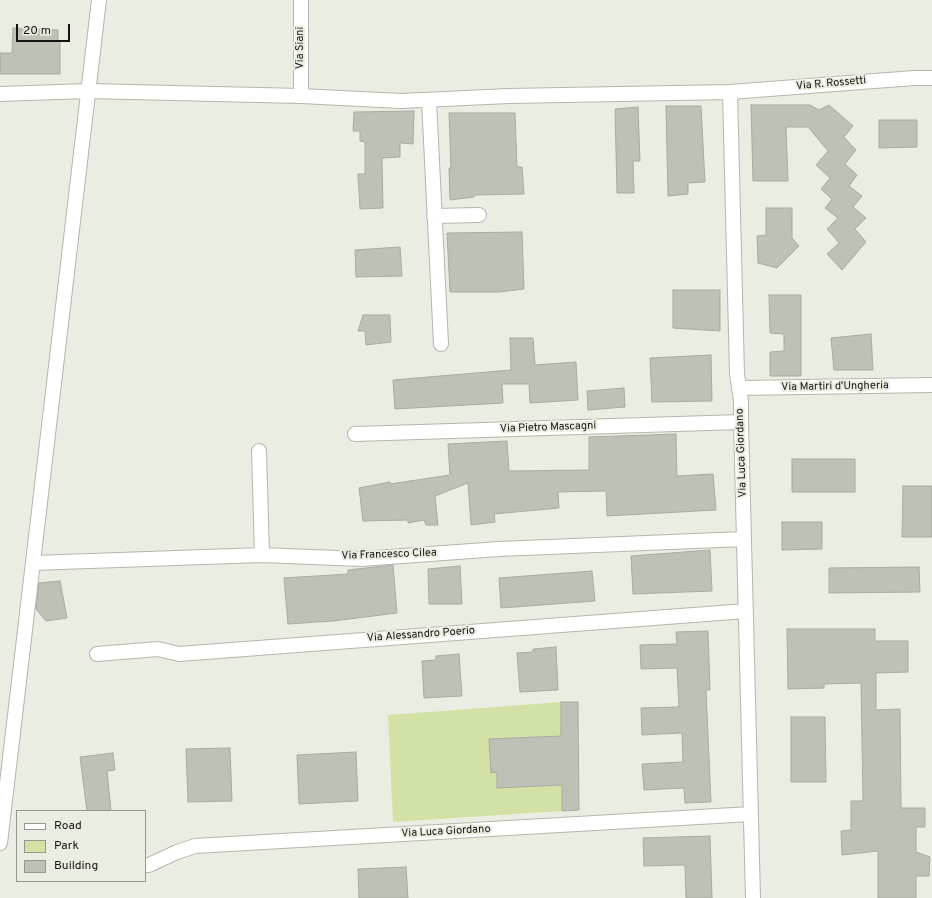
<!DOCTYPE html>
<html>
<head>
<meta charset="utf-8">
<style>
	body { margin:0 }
	#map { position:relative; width:932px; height:898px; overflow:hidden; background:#eaeee2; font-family:Overpass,sans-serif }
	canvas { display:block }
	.legend { position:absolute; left:16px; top:810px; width:130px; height:72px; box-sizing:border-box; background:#eaeee2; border:1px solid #94978e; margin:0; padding:5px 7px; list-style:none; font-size:12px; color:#141511 }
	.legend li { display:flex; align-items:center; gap:8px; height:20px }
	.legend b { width:20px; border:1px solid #94978e }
	.scale { position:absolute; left:16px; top:24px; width:54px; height:18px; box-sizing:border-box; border:2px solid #141511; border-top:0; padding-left:5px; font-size:12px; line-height:14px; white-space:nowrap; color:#141511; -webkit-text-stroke:3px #eaeee2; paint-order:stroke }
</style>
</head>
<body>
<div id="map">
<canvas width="932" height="898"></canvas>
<ul class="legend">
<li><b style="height:5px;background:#fff"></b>Road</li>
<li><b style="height:11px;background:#d2e2a7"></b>Park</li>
<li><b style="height:11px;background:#bec2b6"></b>Building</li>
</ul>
<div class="scale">20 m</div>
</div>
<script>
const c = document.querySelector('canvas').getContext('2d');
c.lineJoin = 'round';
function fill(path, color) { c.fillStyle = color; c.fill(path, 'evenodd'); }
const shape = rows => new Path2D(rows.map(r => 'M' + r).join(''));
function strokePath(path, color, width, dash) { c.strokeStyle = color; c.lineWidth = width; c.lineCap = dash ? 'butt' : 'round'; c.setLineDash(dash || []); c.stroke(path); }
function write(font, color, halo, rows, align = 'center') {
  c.font = font + ' Overpass,sans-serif'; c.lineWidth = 4; c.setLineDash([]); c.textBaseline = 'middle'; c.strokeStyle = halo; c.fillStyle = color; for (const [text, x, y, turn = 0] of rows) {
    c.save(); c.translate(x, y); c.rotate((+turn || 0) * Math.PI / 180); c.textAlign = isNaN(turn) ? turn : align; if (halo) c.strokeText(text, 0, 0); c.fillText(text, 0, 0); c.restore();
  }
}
fill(shape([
	[561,702,562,811,393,822,388,715]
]), '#d2e2a7');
const building = shape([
	[13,28,58,30,58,41,60,41,60,74,0,74,0,53,12,53,13,28],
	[751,105,810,105,819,110,829,105,853,126,844,137,856,150,845,164,857,175,849,186,862,196,853,207,866,218,855,229,866,242,842,270,827,254,839,243,827,229,838,218,825,208,832,199,821,189,830,178,816,165,828,151,808,127,786,127,788,181,753,181,751,105],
	[666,106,701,106,705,182,688,183,688,194,668,196,666,106],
	[638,107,640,161,633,161,634,193,617,193,615,109,638,107],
	[414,111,413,144,400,143,400,157,382,158,383,208,360,209,358,174,365,174,365,142,360,141,360,131,353,131,354,112,414,111],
	[449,113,515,113,517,167,522,167,524,194,474,195,474,197,450,200,449,168,451,168,449,113],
	[879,120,917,120,917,147,879,148,879,120],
	[766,208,792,208,792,238,799,246,777,268,758,263,757,236,766,235,766,208],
	[522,232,524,289,499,292,450,292,447,233,522,232],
	[400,247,402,276,356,277,355,250,400,247],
	[673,290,720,290,720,331,673,328,673,290],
	[769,295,801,295,801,376,770,376,770,352,784,351,784,334,770,333,769,295],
	[363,315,390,315,391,342,366,345,365,331,358,331,363,315],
	[871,334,873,370,834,370,831,338,871,334],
	[510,338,533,338,535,365,576,362,578,400,530,403,529,384,502,384,503,403,395,409,393,380,511,370,510,338],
	[711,355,712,401,652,402,650,358,711,355],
	[624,388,625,407,588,410,587,391,624,388],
	[676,434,677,476,713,474,716,510,607,516,606,491,558,492,559,508,494,514,495,522,471,525,468,483,435,496,438,525,426,525,424,520,408,523,408,520,363,521,359,488,390,482,390,484,450,475,448,444,507,441,509,471,589,470,589,437,676,434],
	[792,459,855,459,855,492,792,492,792,459],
	[903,486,932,486,932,537,902,537,903,486],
	[782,522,822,522,822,549,782,550,782,522],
	[710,550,712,591,633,594,631,556,710,550],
	[393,565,397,613,333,621,288,624,284,578,348,574,348,570,393,565],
	[460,566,462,604,429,604,428,569,460,566],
	[919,567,920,592,829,593,829,568,919,567],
	[592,571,595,601,501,608,499,578,592,571],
	[60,581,67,618,46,621,36,609,39,583,60,581],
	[787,629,875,629,875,641,908,641,908,672,876,673,876,710,900,709,901,808,925,808,925,827,916,827,916,852,930,857,929,876,916,876,916,898,878,898,878,851,842,855,841,831,851,830,851,801,863,801,861,683,824,684,824,688,788,689,787,629],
	[708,631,710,690,706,690,711,802,685,803,684,788,644,790,642,764,683,762,682,733,642,735,641,708,679,707,677,668,641,669,640,645,677,644,676,632,708,631],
	[556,647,558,690,520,692,517,653,533,652,533,649,556,647],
	[459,654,462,696,424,698,422,661,436,660,436,656,459,654],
	[561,702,578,702,579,810,562,811,562,785,497,788,497,772,491,773,489,739,561,736,561,702],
	[791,717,825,717,826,782,791,782,791,717],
	[230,748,232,801,188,802,186,749,230,748],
	[356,752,358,801,299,804,297,755,356,752],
	[113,753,115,770,107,771,111,811,87,811,80,757,113,753],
	[710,836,712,898,686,898,685,865,644,866,643,838,710,836],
	[406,867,408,898,359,898,358,869,406,867]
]);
fill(building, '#bec2b6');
strokePath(building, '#a8aba0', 1);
const street = shape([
	[301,0,301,96],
	[730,92,737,374,741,401,741,422,753,898],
	[0,94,88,91,301,96,401,101,509,96,730,92,914,78,932,78],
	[429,100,441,344],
	[434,216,479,215],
	[739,388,932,385],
	[355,434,741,422],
	[259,451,262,555],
	[33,563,262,555,361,559,499,549,744,539],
	[97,654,158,649,179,654,746,611],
	[0,843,99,0],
	[145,865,149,865,177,852,195,846,751,814]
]);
strokePath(street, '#b4b7ab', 16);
strokePath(street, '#fff', 14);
write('11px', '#141511', '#eaeee2', [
	["Via Siani",301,48,-90],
	["Via R. Rossetti",831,84,-5],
	["Via Martiri d'Ungheria",835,387,-1],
	["Via Pietro Mascagni",548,428,-2],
	["Via Luca Giordano",742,453,-92],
	["Via Francesco Cilea",389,555,-2],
	["Via Alessandro Poerio",421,635,-4],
	["Via Luca Giordano",446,832,-3]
]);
</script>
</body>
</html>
